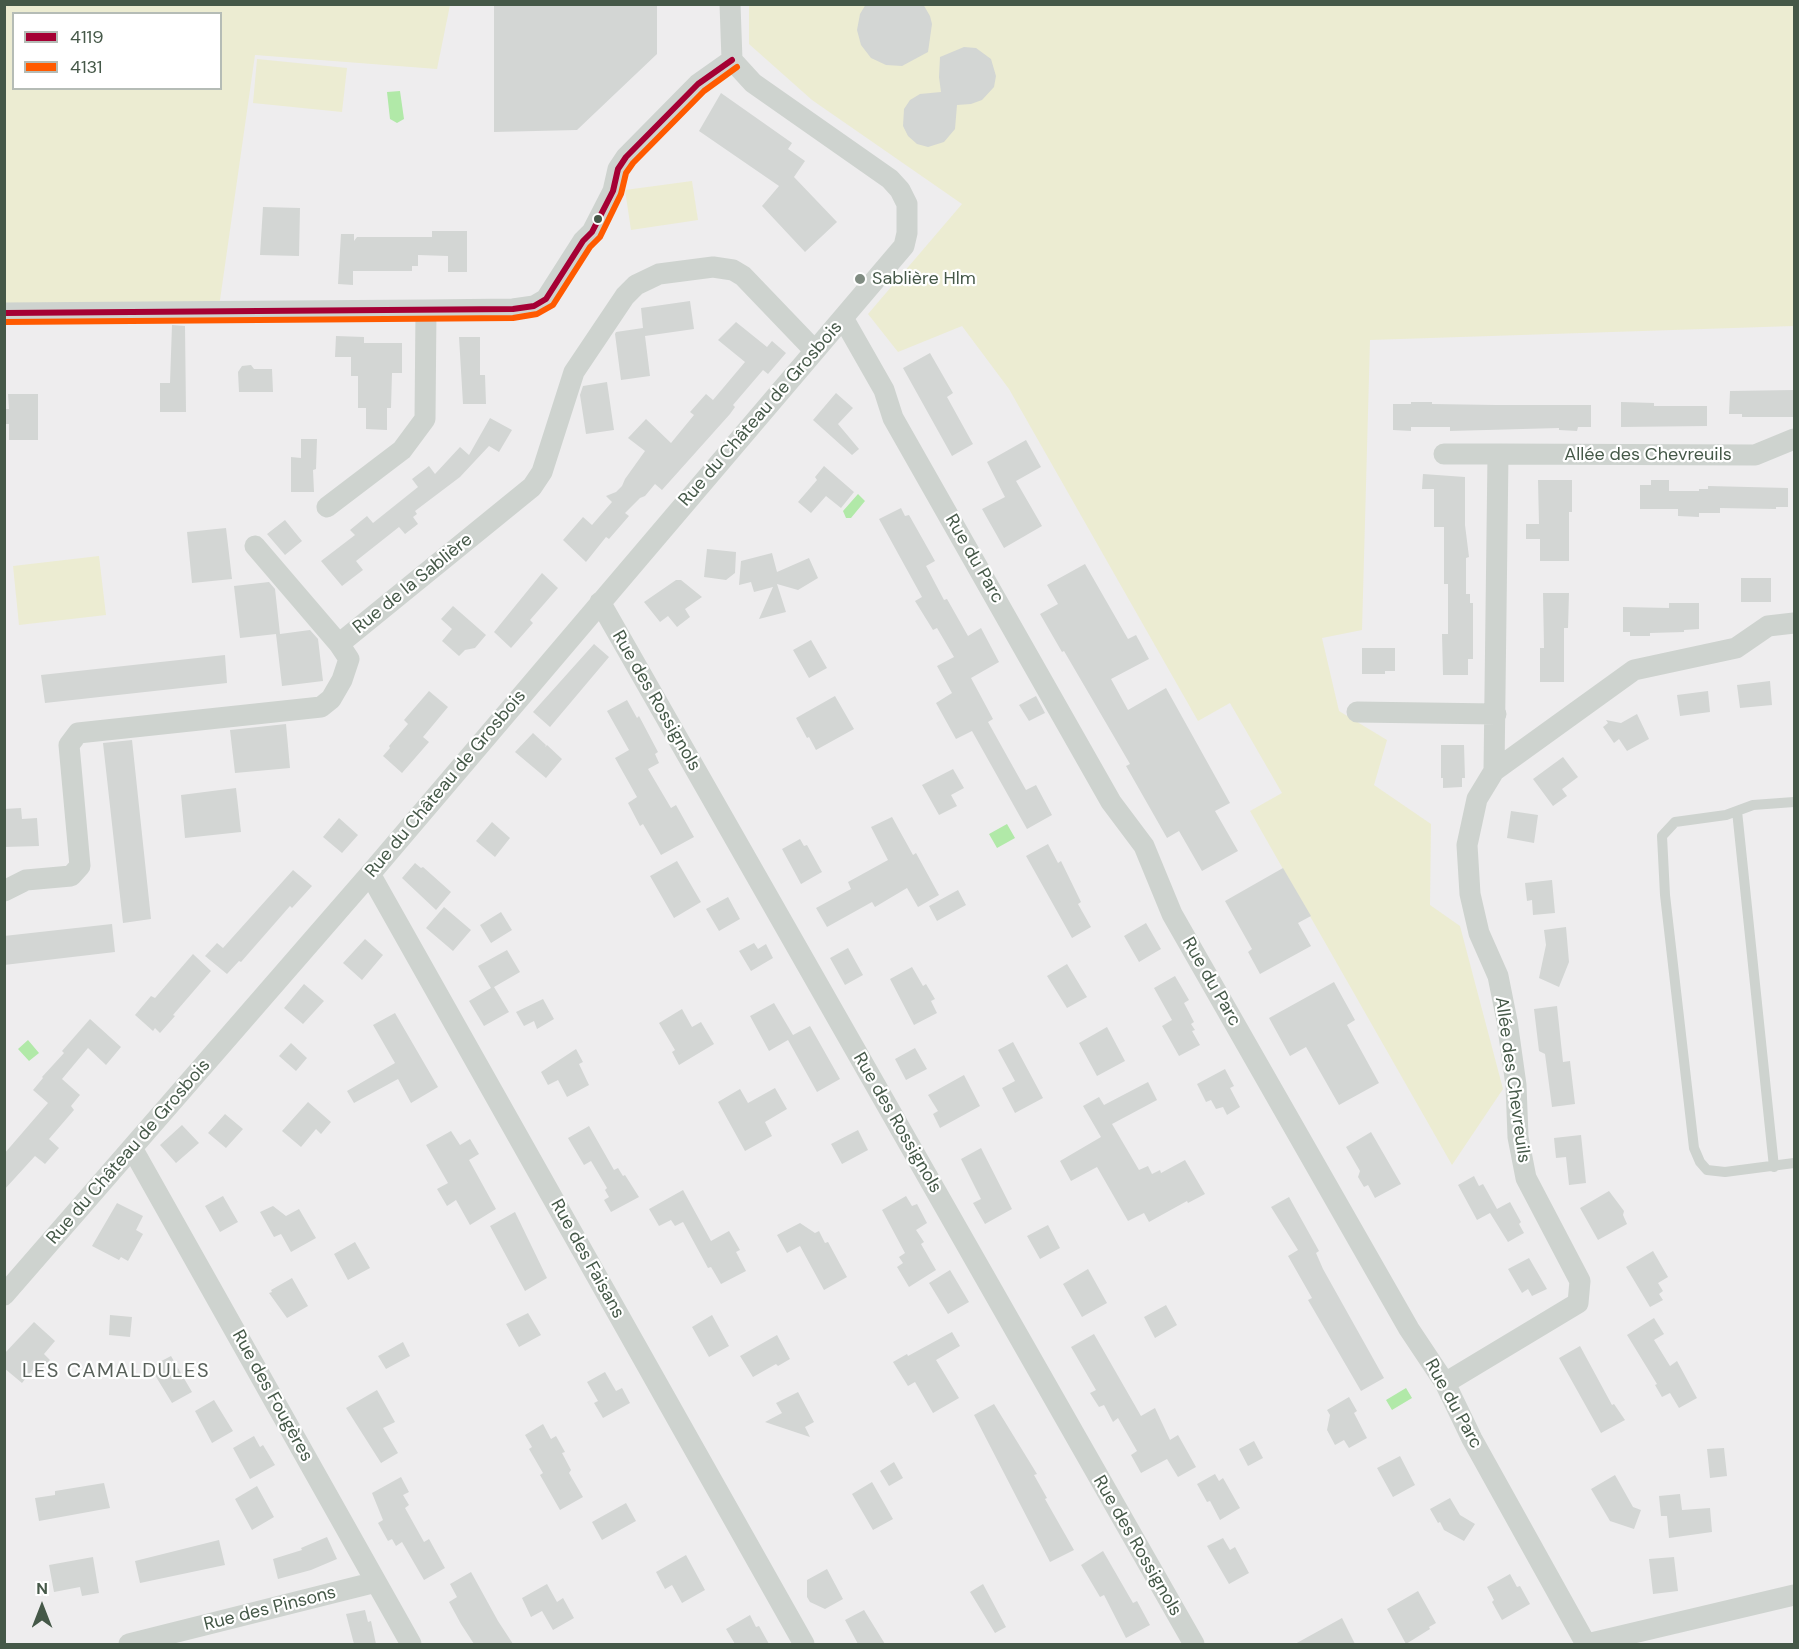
<!DOCTYPE html>
<html>
<head>
<meta charset="utf-8">
<style>
  body { margin:0 }
  #map { position:relative; width:1799px; height:1649px; overflow:hidden; background:#eeedee; font-family:"DM Sans",sans-serif }
  canvas { display:block }
  .frame { position:absolute; inset:0; border:6px solid #455848; pointer-events:none }
  .legend { position:absolute; left:12px; top:12px; width:210px; height:78px; box-sizing:border-box; background:#fff; border:2px solid #b5bcb6; margin:0; padding:8px 10px; list-style:none; font-size:18px; color:#455848 }
  .legend li { display:flex; align-items:center; gap:12px; height:30px }
  .legend b { width:30px; border:2px solid #b5bcb6 }
  .north { position:absolute; left:12px; top:1577px; width:60px; height:60px; -webkit-text-stroke:4px #fff; paint-order:stroke; rotate:0deg; font-size:16px; font-weight:700; line-height:24px; text-align:center; color:#455848 }
  .north::after { content:''; display:block; margin:auto; width:21px; height:27px; background:#455848; clip-path:polygon(50% 0,100% 100%,50% 72%,0 100%) }
</style>
</head>
<body>
<div id="map">
<canvas width="1799" height="1649"></canvas>
<div class="frame"></div>
<ul class="legend">
<li><b style="height:8px;background:#a50034"></b>4119</li>
<li><b style="height:8px;background:#ff5a00"></b>4131</li>
</ul>
<div class="north">N</div>
</div>
<script>
const ctx = document.querySelector('canvas').getContext('2d');
ctx.lineJoin = 'round';
function fillPath(path, color) { ctx.fillStyle = color; ctx.fill(path, 'evenodd'); }
const toPath = rows => new Path2D(rows.map(r => 'M' + r).join(''));
function strokePath(path, color, width, dash) { ctx.strokeStyle = color; ctx.lineWidth = width; ctx.lineCap = dash ? 'butt' : 'round'; ctx.setLineDash(dash || []); ctx.stroke(path); }
function drawText(font, color, halo, rows, align = 'center') {
  ctx.font = font + ' "DM Sans",sans-serif'; ctx.lineWidth = 4.5; ctx.setLineDash([]); ctx.textBaseline = 'middle'; ctx.strokeStyle = halo; ctx.fillStyle = color; for (const [text, x, y, turn = 0] of rows) {
    ctx.save(); ctx.translate(x, y); ctx.rotate((+turn || 0) * Math.PI / 180); ctx.textAlign = isNaN(turn) ? turn : align; if (halo) ctx.strokeText(text, 0, 0); ctx.fillText(text, 0, 0); ctx.restore();
  }
}
fillPath(toPath([
  [5,5,450,5,437,69,255,55,219,307,5,304],
  [14,14,220,14,220,88,14,88],
  [749,5,1794,5,1794,326,1370,340,1362,630,1322,638,1339,711,1387,740,1374,785,1431,824,1430,905,1460,926,1503,1089,1452,1165,1250,811,1282,793,1230,703,1198,721,1009,389,962,326,898,352,868,314,962,204,812,100,749,44],
  [257,59,347,68,342,112,253,103],
  [692,181,698,220,631,230,625,190],
  [99,556,106,615,19,625,13,566]
]), '#ececd2');
fillPath(toPath([
  [400,91,404,119,397,123,390,119,387,92],
  [858,494,865,501,851,518,846,518,843,511],
  [1007,824,1015,838,997,848,989,834],
  [28,1040,39,1053,29,1061,18,1049],
  [1406,1388,1412,1398,1392,1410,1386,1400]
]), '#b1e9a8');
fillPath(toPath([
  [494,4,657,4,657,54,577,130,494,132],
  [866,4,923,4,930,16,932,24,928,52,902,66,886,65,871,58,861,45,857,30,860,14],
  [964,47,976,48,991,59,996,76,994,87,982,100,971,104,957,105,955,129,944,142,928,147,917,144,908,136,903,126,904,109,910,100,920,94,941,92,939,77,940,57],
  [721,93,792,143,788,149,805,161,794,177,837,222,805,252,762,206,779,186,699,131],
  [263,207,300,208,299,256,260,255],
  [432,231,467,231,467,272,448,272,448,256,418,255,418,266,412,266,412,271,353,271,353,285,338,284,341,234,354,234,354,241,357,237,432,237],
  [690,301,694,329,645,336,650,376,621,380,615,334,616,332,643,328,641,308],
  [736,322,767,347,772,341,786,353,768,374,763,370,733,405,735,407,730,414,662,490,655,484,645,496,640,498,625,513,629,516,609,539,606,537,586,562,563,540,583,517,592,525,612,502,606,496,616,492,622,486,625,479,645,451,628,438,646,419,671,443,694,415,690,412,706,394,713,400,745,362,718,340],
  [172,325,185,326,186,412,160,412,160,383,170,383],
  [336,336,364,337,364,343,402,343,402,373,392,373,391,408,387,408,387,430,366,429,366,408,358,408,358,376,351,376,351,357,335,357],
  [459,337,480,337,480,375,485,375,486,404,463,404],
  [930,353,953,393,947,397,973,444,952,456,903,368],
  [251,365,254,369,272,369,273,392,239,392,238,372,242,366],
  [607,382,614,430,586,434,580,395,583,386],
  [1794,390,1794,417,1742,417,1742,414,1729,414,1730,391],
  [836,393,853,408,838,424,859,449,852,455,813,420],
  [8,394,38,394,38,440,9,440,9,424,4,424,4,409,9,409],
  [1411,402,1432,402,1432,404,1496,405,1591,405,1591,427,1578,427,1577,431,1559,430,1559,428,1450,431,1450,427,1411,427,1411,431,1393,430,1393,404,1411,404],
  [1621,402,1654,403,1654,406,1707,406,1707,426,1621,427],
  [490,418,512,430,499,452,489,446,460,477,415,511,417,514,413,517,418,524,405,534,399,527,356,561,363,570,342,586,321,561,355,535,350,530,367,516,373,523,418,487,412,479,429,466,435,474,460,447,469,455],
  [301,439,317,439,316,469,313,470,314,492,291,492,291,457,301,458],
  [1026,440,1041,467,1016,481,1042,526,1004,548,982,509,1005,497,987,462],
  [824,466,854,492,841,508,826,496,811,513,798,502,817,480,815,477],
  [1423,474,1465,477,1465,525,1469,557,1466,558,1466,594,1470,594,1470,603,1473,603,1473,659,1468,659,1468,675,1443,675,1442,634,1448,634,1448,584,1444,584,1444,527,1434,527,1434,489,1422,489],
  [1538,480,1572,480,1572,512,1569,512,1569,561,1540,561,1540,539,1526,539,1526,524,1539,524],
  [1651,480,1669,480,1669,491,1699,491,1699,489,1708,489,1708,486,1788,488,1788,507,1776,507,1776,509,1720,508,1720,513,1699,513,1699,517,1678,516,1678,509,1640,509,1640,485,1651,485],
  [901,508,905,516,909,515,935,561,926,566,944,600,947,599,968,636,981,628,999,662,971,678,993,719,988,722,1026,790,1036,785,1052,815,1027,829,972,731,956,739,936,703,952,693,937,666,954,657,937,628,933,630,915,601,922,597,879,519],
  [285,520,302,541,285,555,267,534],
  [226,528,232,579,192,583,187,532],
  [707,549,736,552,735,573,726,580,704,577],
  [772,553,777,572,809,558,818,578,798,590,777,584,786,612,759,619,773,587,754,592,751,582,739,585,741,561],
  [1085,564,1128,639,1136,635,1149,659,1111,679,1128,710,1166,688,1230,803,1215,811,1238,851,1202,871,1179,831,1167,838,1126,766,1130,764,1064,651,1062,652,1040,614,1058,604,1047,585],
  [542,573,558,588,530,620,533,623,511,648,494,632],
  [1741,578,1771,578,1771,602,1741,602],
  [676,580,681,580,702,597,685,609,690,617,677,627,668,616,660,622,644,602],
  [269,582,275,589,280,634,310,630,318,639,323,681,282,686,276,634,240,638,234,586],
  [1543,593,1569,593,1568,628,1564,628,1564,682,1540,682,1540,648,1544,648],
  [1669,603,1699,603,1699,629,1684,630,1684,632,1650,633,1650,636,1630,636,1630,632,1623,632,1623,607,1669,608],
  [453,606,486,635,475,648,465,650,459,656,442,641,452,629,441,619],
  [811,640,827,668,809,678,793,650],
  [594,644,609,657,550,727,533,712],
  [1362,648,1395,648,1395,671,1385,671,1385,674,1362,674],
  [225,655,227,683,45,703,41,675],
  [1770,681,1772,705,1740,708,1737,685],
  [429,691,448,707,423,737,429,742,402,773,383,756,390,748,389,746,408,724,404,720],
  [1708,691,1710,712,1680,716,1677,695],
  [835,696,854,729,816,750,809,737,807,738,796,718],
  [1036,696,1045,713,1029,721,1019,705],
  [627,700,637,718,639,716,658,752,655,754,659,763,648,769,671,808,676,805,694,837,661,855,643,824,640,826,628,803,637,797,615,758,629,750,607,711],
  [1637,714,1649,739,1627,751,1619,739,1614,743,1603,727,1608,723,1606,720,1621,723],
  [286,724,290,768,235,773,230,730],
  [533,733,546,745,545,747,547,745,562,759,546,778,515,752],
  [132,740,151,919,123,923,103,743],
  [1441,745,1464,745,1465,778,1462,778,1462,787,1443,788,1443,778,1441,778],
  [1563,757,1578,777,1562,789,1567,796,1553,806,1533,779],
  [953,769,964,788,951,795,957,806,939,815,922,785],
  [236,788,241,832,185,838,181,795],
  [21,808,22,819,37,818,39,846,4,847,4,809],
  [1511,811,1538,815,1534,843,1507,838],
  [892,817,913,855,916,853,939,895,918,907,907,888,875,907,872,902,827,927,816,908,851,889,848,882,888,860,871,827],
  [339,818,358,835,342,853,323,837],
  [492,822,510,838,495,857,476,841],
  [800,839,804,846,807,845,822,872,801,884,782,849],
  [1048,844,1058,863,1061,861,1081,902,1078,904,1091,927,1072,938,1026,856],
  [677,861,701,902,674,918,650,876],
  [415,863,421,868,423,867,451,892,436,910,402,878],
  [1283,868,1311,916,1298,923,1311,946,1260,974,1248,952,1252,949,1225,901],
  [293,870,312,886,292,908,290,906,241,962,239,961,227,974,205,956,217,943,223,948],
  [1552,880,1555,913,1533,915,1532,900,1527,901,1525,883],
  [958,890,966,905,937,921,929,906],
  [728,897,740,919,719,931,706,909],
  [444,907,471,930,453,951,426,928],
  [501,912,512,930,491,943,480,925],
  [1146,923,1161,949,1139,962,1124,936],
  [112,924,115,952,4,965,4,936],
  [1566,927,1569,962,1559,987,1539,978,1546,945,1544,930],
  [365,939,383,955,362,980,343,963],
  [754,943,758,949,766,944,773,958,751,971,739,951],
  [848,948,863,975,845,985,830,958],
  [507,950,520,972,494,987,509,1012,484,1026,469,1001,491,988,478,966],
  [193,954,211,971,173,1015,175,1016,160,1033,155,1028,153,1031,135,1015,151,996,155,998],
  [1067,964,1087,997,1067,1008,1047,976],
  [912,967,923,986,926,984,935,999,931,1001,937,1013,914,1025,890,979],
  [1175,976,1189,1000,1184,1003,1194,1022,1191,1024,1195,1030,1192,1031,1200,1045,1179,1056,1162,1026,1172,1020,1154,988],
  [1334,982,1355,1020,1347,1025,1379,1083,1339,1105,1306,1047,1290,1056,1269,1018],
  [304,984,324,1001,303,1024,284,1008],
  [543,999,554,1019,537,1029,534,1021,524,1026,516,1012],
  [774,1003,793,1035,810,1026,840,1079,817,1092,788,1040,769,1051,750,1016],
  [1557,1006,1563,1062,1570,1061,1575,1104,1552,1107,1545,1054,1539,1051,1534,1009],
  [682,1009,692,1027,701,1022,714,1044,679,1065,672,1052,675,1050,659,1023],
  [395,1013,438,1087,411,1103,398,1079,354,1103,347,1091,395,1063,373,1025],
  [90,1019,121,1047,106,1065,88,1048,62,1079,80,1095,71,1106,74,1110,49,1139,59,1148,45,1164,35,1156,4,1190,4,1154,48,1103,33,1090,43,1078,42,1077,64,1053,62,1051],
  [1107,1027,1125,1061,1097,1076,1079,1043],
  [1013,1042,1043,1098,1015,1113,1002,1088,1015,1081,998,1050],
  [291,1043,307,1058,296,1071,279,1056],
  [915,1048,927,1069,906,1080,895,1059],
  [576,1049,583,1062,579,1064,589,1085,567,1097,558,1080,548,1085,541,1072],
  [1225,1069,1234,1086,1230,1088,1240,1107,1227,1115,1223,1107,1216,1109,1211,1100,1206,1102,1197,1084],
  [964,1075,980,1106,940,1128,933,1114,938,1111,928,1095],
  [1148,1082,1157,1100,1112,1124,1139,1170,1148,1166,1152,1174,1160,1170,1161,1173,1185,1160,1205,1194,1188,1203,1187,1201,1149,1222,1144,1213,1128,1221,1097,1167,1071,1181,1060,1161,1101,1137,1083,1106,1099,1097,1104,1105],
  [775,1088,787,1109,765,1122,772,1136,745,1151,718,1102,740,1089,748,1103],
  [308,1102,331,1122,321,1134,316,1129,301,1147,282,1131],
  [225,1114,243,1129,226,1148,208,1133],
  [182,1125,199,1143,176,1163,160,1145],
  [589,1126,614,1170,618,1168,623,1176,625,1175,639,1197,611,1212,604,1200,609,1197,605,1190,607,1188,591,1161,584,1165,568,1138],
  [858,1130,868,1150,842,1164,831,1144],
  [451,1131,460,1145,470,1139,479,1154,469,1160,496,1209,470,1225,456,1200,447,1206,437,1189,448,1183,426,1145],
  [1371,1132,1401,1184,1375,1198,1368,1185,1364,1187,1358,1177,1360,1171,1346,1147],
  [1581,1135,1586,1183,1569,1185,1566,1157,1556,1158,1554,1138],
  [981,1148,1012,1209,985,1224,973,1203,981,1199,961,1159],
  [1474,1176,1479,1186,1483,1184,1497,1209,1510,1202,1521,1222,1519,1224,1524,1233,1508,1242,1490,1213,1477,1220,1458,1185],
  [683,1190,711,1241,729,1231,740,1250,736,1252,746,1271,721,1284,711,1267,708,1268,683,1222,675,1226,671,1220,659,1226,649,1209],
  [1609,1191,1624,1211,1623,1215,1627,1224,1598,1240,1580,1208],
  [223,1196,238,1222,220,1232,205,1206],
  [906,1196,912,1206,917,1204,927,1223,916,1230,924,1242,921,1244,936,1270,909,1287,897,1267,903,1263,899,1257,905,1253,882,1210],
  [1289,1197,1319,1251,1316,1253,1323,1269,1384,1378,1361,1391,1308,1300,1312,1298,1288,1256,1298,1250,1271,1207],
  [117,1203,143,1216,136,1230,143,1234,128,1261,121,1257,119,1260,92,1246],
  [273,1206,286,1216,299,1209,316,1238,291,1252,281,1234,274,1237,260,1212],
  [515,1212,547,1278,525,1291,490,1226],
  [800,1223,815,1233,819,1231,825,1243,828,1242,847,1277,824,1290,800,1246,787,1253,777,1235],
  [1048,1225,1060,1248,1040,1259,1027,1236],
  [355,1242,370,1268,348,1280,334,1254],
  [1653,1251,1668,1277,1658,1283,1663,1291,1659,1294,1663,1300,1650,1307,1626,1267],
  [1529,1258,1547,1289,1532,1296,1528,1289,1522,1293,1508,1269],
  [1088,1269,1107,1303,1082,1317,1063,1284],
  [950,1270,969,1302,948,1314,929,1283],
  [292,1278,308,1306,287,1318,269,1293,272,1292,271,1290],
  [1166,1305,1177,1325,1155,1338,1144,1317],
  [528,1313,541,1335,519,1347,506,1324],
  [110,1315,132,1317,130,1337,109,1335],
  [712,1315,729,1346,709,1357,692,1327],
  [1654,1318,1664,1334,1654,1340,1670,1366,1677,1361,1697,1398,1679,1408,1670,1393,1662,1397,1655,1385,1657,1384,1627,1335],
  [34,1322,55,1341,44,1354,50,1360,39,1372,34,1368,22,1383,4,1368,4,1354],
  [952,1332,960,1346,936,1360,959,1398,933,1413,915,1382,908,1386,893,1362,907,1354,908,1356],
  [1094,1334,1141,1416,1155,1408,1170,1440,1178,1435,1196,1467,1178,1477,1167,1459,1141,1473,1131,1455,1137,1451,1118,1418,1113,1422,1104,1405,1099,1407,1090,1393,1096,1390,1071,1347],
  [777,1335,790,1359,778,1366,776,1364,753,1377,740,1356],
  [403,1342,410,1356,386,1369,378,1356],
  [1580,1346,1612,1405,1614,1404,1625,1420,1601,1433,1559,1358],
  [171,1356,192,1392,172,1403,150,1367],
  [605,1372,616,1391,622,1388,630,1403,603,1418,594,1403,598,1401,587,1382],
  [377,1390,395,1422,383,1428,398,1453,381,1463,346,1408],
  [798,1392,814,1422,805,1427,810,1437,765,1422,782,1413,776,1403],
  [1349,1397,1357,1411,1354,1413,1367,1438,1349,1448,1344,1440,1335,1445,1327,1430,1330,1415,1327,1410],
  [214,1400,233,1431,212,1443,195,1411],
  [994,1404,1037,1474,1034,1475,1047,1498,1045,1499,1074,1550,1050,1562,974,1415],
  [543,1424,551,1439,556,1436,565,1452,562,1453,571,1470,569,1473,583,1497,560,1510,540,1475,543,1473,529,1449,532,1447,525,1435],
  [254,1436,260,1447,263,1445,275,1465,250,1479,233,1448],
  [1254,1441,1263,1458,1248,1466,1239,1449],
  [1724,1448,1727,1476,1710,1478,1707,1449],
  [1400,1456,1415,1485,1393,1497,1377,1468],
  [894,1462,903,1478,889,1486,880,1471],
  [1215,1474,1219,1481,1223,1478,1240,1508,1220,1520,1210,1501,1207,1502,1197,1484],
  [1615,1475,1633,1507,1641,1510,1634,1529,1610,1521,1591,1489],
  [401,1477,409,1492,403,1495,409,1505,405,1508,424,1542,429,1539,445,1568,424,1580,402,1542,396,1546,392,1539,388,1541,378,1523,383,1520,372,1493],
  [872,1482,893,1519,873,1530,852,1494],
  [104,1483,110,1508,39,1521,35,1498,55,1495,55,1491],
  [257,1486,274,1517,252,1530,235,1499],
  [1680,1494,1682,1510,1710,1508,1712,1532,1669,1538,1667,1516,1661,1516,1659,1496],
  [1450,1498,1460,1515,1475,1524,1464,1541,1444,1530,1440,1522,1438,1523,1430,1509],
  [626,1503,636,1521,602,1540,592,1522],
  [327,1537,337,1559,311,1570,278,1579,273,1559,302,1550,301,1548],
  [1223,1538,1230,1550,1235,1547,1249,1573,1229,1584,1207,1546],
  [219,1540,225,1565,140,1583,135,1561],
  [1103,1551,1133,1603,1137,1601,1150,1625,1126,1638,1104,1595,1100,1597,1081,1565],
  [686,1555,705,1590,682,1603,672,1585,665,1589,656,1572],
  [93,1557,99,1593,82,1596,80,1587,54,1592,49,1565],
  [1674,1557,1678,1591,1653,1594,1649,1559],
  [827,1569,843,1599,825,1609,810,1602,807,1597,807,1580],
  [471,1572,498,1621,513,1644,474,1644,461,1624,449,1602,457,1597,450,1584],
  [1510,1574,1517,1587,1520,1586,1530,1604,1502,1620,1492,1602,1494,1600,1487,1587],
  [547,1584,557,1602,563,1598,574,1618,553,1630,542,1611,531,1617,522,1598],
  [983,1584,1006,1627,995,1633,970,1592],
  [1418,1591,1436,1623,1429,1627,1430,1629,1406,1644,1387,1609],
  [365,1610,368,1622,371,1621,376,1644,354,1644,346,1614],
  [864,1610,885,1644,858,1644,845,1620],
  [750,1615,756,1627,759,1626,769,1644,735,1644,726,1629],
  [1342,1618,1355,1644,1295,1644]
]), '#d3d6d4');
strokePath(toPath([
  [1794,802,1753,805,1726,815,1675,822,1662,836,1665,895,1694,1148,1700,1162,1707,1170,1725,1172,1794,1163],
  [1737,811,1774,1167]
]), '#ced3cf', 10);
strokePath(toPath([
  [730,4,732,60],
  [4,313,426,310,513,309,534,306,546,299,583,241,592,232,613,191,618,169,626,157,698,84,732,60],
  [843,318,884,390,893,418,1111,802,1144,846,1172,914,1409,1329,1445,1383,1472,1439,1586,1644],
  [1444,454,1498,454],
  [327,507,402,450,425,419,426,310],
  [255,546,339,644],
  [600,602,1194,1644],
  [1357,712,1496,714],
  [1494,771,1498,454,1755,455,1794,439],
  [370,874,804,1644],
  [4,891,26,880,71,876,80,866,69,745,78,733,321,707,331,699,342,680,349,659,339,644,532,487,542,472,574,372,625,296,636,285,659,274,713,267,733,270,743,276,814,350],
  [132,1148,411,1644],
  [4,1295,370,874,904,246,907,233,907,204,900,190,890,179,753,83,732,60],
  [1445,1383,1578,1303,1580,1281,1526,1178,1518,1137,1516,1085,1507,1021,1498,976,1479,933,1470,894,1467,845,1477,799,1494,771,1634,670,1736,648,1768,626,1794,623],
  [129,1644,376,1582],
  [1587,1644,1794,1595]
]), '#ced3cf', 21);
strokePath(toPath([
  [4,313,513,309,534,306,546,299,583,241,592,232,613,191,618,169,626,157,698,84,732,60]
]), '#a50034', 6);
strokePath(toPath([
  [4,322,513,318,537,314,553,305,590,247,600,237,621,194,626,173,633,163,704,91,737,67]
]), '#ff5a00', 6);
for (const [x, y, r, color] of [
  [598,219,5,"#455848"],
  [860,279,6,"#808c82"]
]) { const dot = new Path2D(); dot.arc(x, y, r, 0, 2 * Math.PI); ctx.fillStyle = color; ctx.fill(dot); strokePath(dot, '#fff', 2); }
drawText('18px', '#455848', '#fff', [
  ["Sablière Hlm",872,279]
], 'left');
drawText('18px', '#455848', '#fff', [
  ["Rue du Château de Grosbois",761,414,-49],
  ["Allée des Chevreuils",1648,455],
  ["Rue du Parc",974,559,60],
  ["Rue de la Sablière",413,584,-39],
  ["Rue des Rossignols",656,701,60],
  ["Rue du Château de Grosbois",446,784,-50],
  ["Rue du Parc",1211,982,60],
  ["Allée des Chevreuils",1512,1080,82],
  ["Rue des Rossignols",897,1123,60],
  ["Rue du Château de Grosbois",129,1152,-49],
  ["Rue des Faisans",587,1259,61],
  ["Rue des Fougères",272,1396,61],
  ["Rue du Parc",1453,1404,61],
  ["Rue des Rossignols",1137,1546,60],
  ["Rue des Pinsons",270,1609,-14]
]);
ctx.letterSpacing = '1.5px';
drawText('20px', '#59615b', '#fff', [
  ["LES CAMALDULES",116,1372]
]);
ctx.letterSpacing = '0px';
</script>
</body>
</html>
